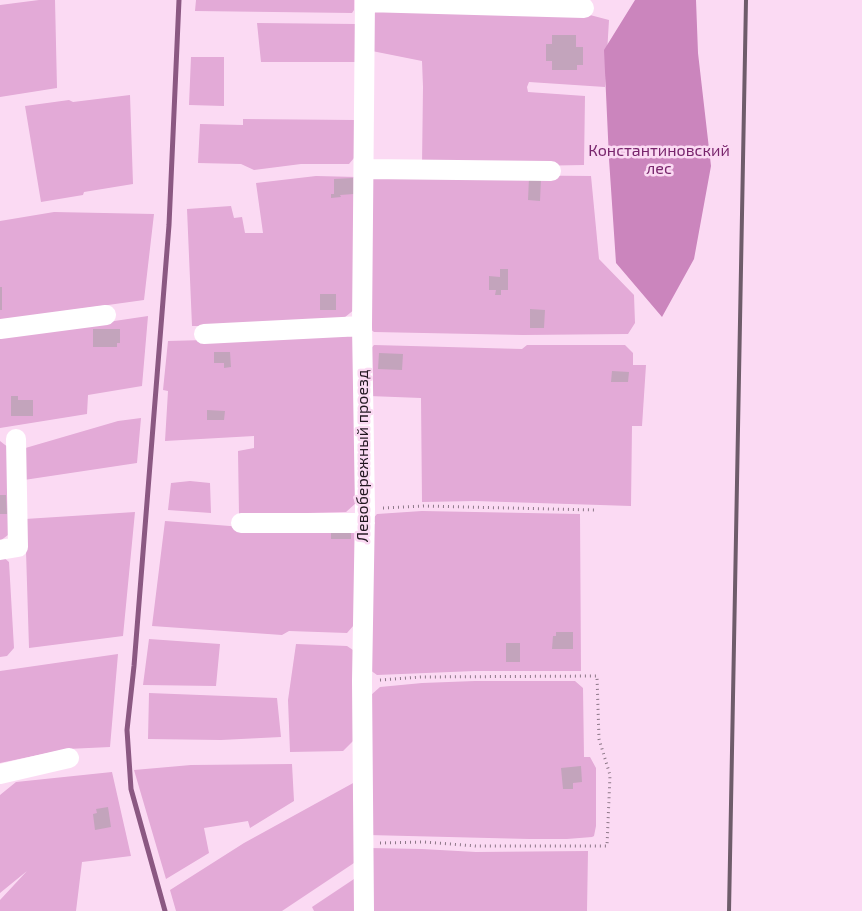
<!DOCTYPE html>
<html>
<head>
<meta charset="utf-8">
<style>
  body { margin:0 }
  canvas { display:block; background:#fbdaf3 }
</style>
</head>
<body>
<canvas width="862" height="911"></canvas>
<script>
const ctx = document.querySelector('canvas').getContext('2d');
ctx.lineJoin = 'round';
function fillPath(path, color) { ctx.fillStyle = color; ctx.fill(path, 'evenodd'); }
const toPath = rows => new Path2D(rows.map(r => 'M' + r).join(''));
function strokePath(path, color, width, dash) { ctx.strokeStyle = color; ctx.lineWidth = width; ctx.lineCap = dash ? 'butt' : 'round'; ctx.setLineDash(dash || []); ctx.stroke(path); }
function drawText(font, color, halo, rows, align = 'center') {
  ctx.font = font + ' "Exo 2",sans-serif'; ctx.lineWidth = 5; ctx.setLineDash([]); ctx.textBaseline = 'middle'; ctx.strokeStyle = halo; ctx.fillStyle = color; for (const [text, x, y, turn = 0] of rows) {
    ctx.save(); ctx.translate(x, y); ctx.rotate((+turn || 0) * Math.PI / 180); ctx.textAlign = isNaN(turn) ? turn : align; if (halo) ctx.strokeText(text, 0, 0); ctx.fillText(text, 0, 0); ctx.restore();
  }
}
fillPath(toPath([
  [39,0,55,0,57,88,0,97,0,5],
  [196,0,354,0,354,10,352,13,195,11],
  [381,7,590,15,609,20,605,87,529,82,527,87,528,92,585,96,584,165,527,166,422,165,423,87,422,61,372,51,373,14],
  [257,23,357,24,356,62,261,62],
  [191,57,224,57,224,106,189,105],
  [130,95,133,184,84,192,83,195,41,202,25,106,69,100,73,102],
  [243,119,355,120,354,158,349,164,301,164,254,170,241,164,198,163,200,124,243,125],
  [478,175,591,176,599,259,634,295,635,323,628,334,523,335,374,332,369,328,372,177],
  [316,176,357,177,355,309,339,322,263,326,192,326,187,209,231,206,234,218,242,217,245,233,263,233,256,183],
  [54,212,154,214,144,300,0,320,0,221],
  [148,316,142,386,88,395,87,414,0,428,0,338],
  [355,336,356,503,346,512,308,513,308,516,239,515,238,451,254,448,254,436,165,441,168,391,163,390,168,341],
  [374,345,522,349,527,345,625,345,633,353,633,365,646,365,642,426,632,426,631,506,475,501,422,502,421,398,369,396,368,352],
  [141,418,137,463,24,480,22,449,118,421],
  [0,441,9,448,8,535,0,541],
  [190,481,210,483,211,513,168,510,171,483],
  [422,511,580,514,581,671,475,671,377,675,370,670,371,521,377,514],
  [135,512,123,636,29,648,25,519],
  [165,521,256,528,357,528,354,625,347,633,289,631,282,635,152,626],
  [0,556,2,556,9,562,14,648,7,656,0,657],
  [149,639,220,644,216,686,143,685],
  [296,644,347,646,356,652,355,739,343,751,290,752,288,700],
  [118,654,110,747,67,749,0,763,0,671],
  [475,681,575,681,583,688,584,757,590,757,596,768,596,826,594,836,592,837,567,839,529,839,368,835,371,695,380,687,422,683],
  [149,693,277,698,281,737,221,740,148,739],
  [292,764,294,801,250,828,248,821,204,828,209,853,166,879,134,770,191,765],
  [112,772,131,856,82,862,76,911,0,911,0,900,27,871,0,893,0,795,16,782],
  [355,782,354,863,282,911,176,911,170,890,244,843],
  [368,848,422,849,476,852,588,851,587,911,371,911],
  [354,879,356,911,314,911,312,907]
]), '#e3aad7');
fillPath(toPath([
  [635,0,696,0,698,53,711,166,694,259,662,317,616,263,609,159,604,50]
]), '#cb85bd');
strokePath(toPath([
  [165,911,131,789,127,730,134,666,169,225,179,0]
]), '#8b5882', 5);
fillPath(toPath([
  [552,35,576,35,576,47,583,47,583,65,577,65,577,70,552,70,552,61,546,61,546,44,552,44],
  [353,178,354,194,340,195,341,197,331,198,331,194,334,194,334,179],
  [529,178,541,178,540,201,528,200],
  [500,269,508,269,508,290,501,290,501,295,495,295,496,290,489,290,489,276,500,277],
  [0,287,2,287,2,310,0,310],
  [320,294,336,294,336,310,320,310],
  [530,309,545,310,544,328,530,328],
  [93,329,120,329,120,343,117,343,117,347,93,347],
  [214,352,230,352,231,367,224,368,224,363,214,363],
  [379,353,403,354,402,370,378,369],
  [612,371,629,372,628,382,611,382],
  [11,396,18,396,18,400,33,400,33,416,11,416],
  [207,410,225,411,224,420,207,420],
  [0,495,6,495,7,514,0,514],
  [331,528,351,528,351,539,331,539],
  [556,632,573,632,573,649,552,649,553,636,556,636],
  [506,643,520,643,520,662,506,662],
  [581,766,582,782,573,783,573,789,563,789,561,768],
  [108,807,111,827,95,830,93,814,97,813,96,809]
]), '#c3a4bc');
strokePath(toPath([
  [383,508,423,506,595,510],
  [380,680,421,677,597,676,599,739,610,775,607,846,476,846,424,842,380,843]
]), '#8c7787', 3, [1, 4]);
strokePath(toPath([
  [365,2,584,8],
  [365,169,551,171],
  [0,329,106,315],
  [204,334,362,326],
  [241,523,365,523],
  [0,550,18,547,16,439],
  [0,774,69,758],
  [364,911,362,681,365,509,362,326,365,0]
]), '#fff', 20);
strokePath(toPath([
  [729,911,746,0]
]), '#6e5c6a', 4);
drawText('16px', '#78256c', '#fbdaf3', [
  ["Константиновский",659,151],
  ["лес",659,169]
]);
drawText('16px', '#21161f', '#fbdaf3', [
  ["Левобережный проезд",363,456,-90]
]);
</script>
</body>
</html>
